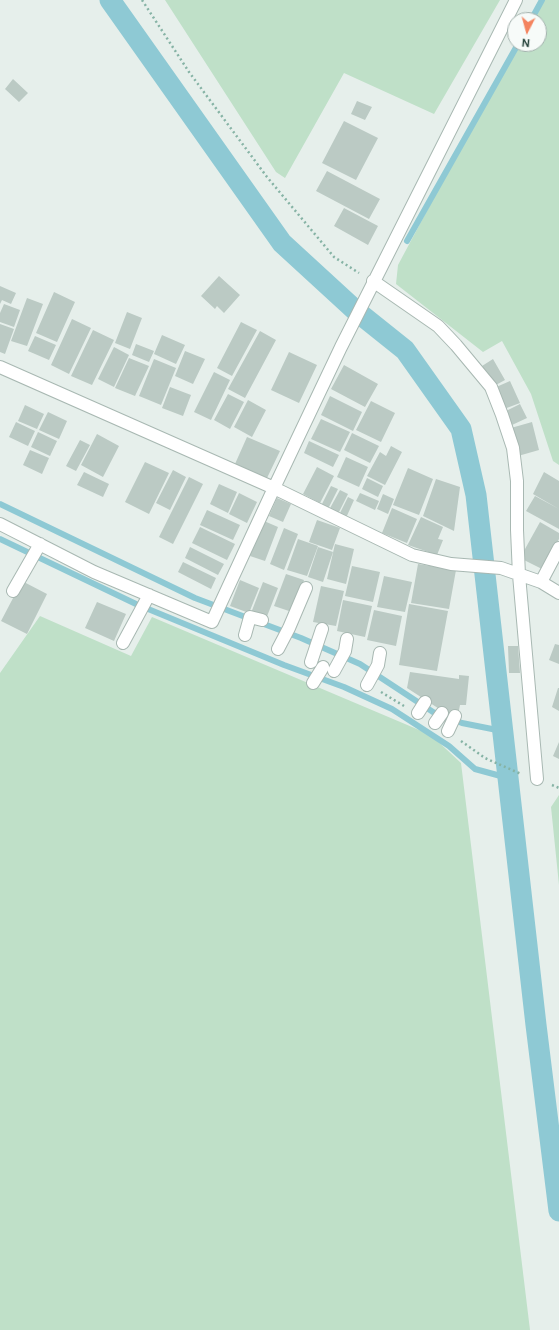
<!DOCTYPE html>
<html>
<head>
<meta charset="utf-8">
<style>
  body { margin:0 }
  #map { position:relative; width:559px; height:1330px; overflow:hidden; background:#e6efeb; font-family:"DM Sans",sans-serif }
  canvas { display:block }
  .north { position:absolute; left:507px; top:12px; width:40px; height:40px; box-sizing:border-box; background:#f7fbf9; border:1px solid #a3b1ad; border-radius:50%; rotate:186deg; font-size:11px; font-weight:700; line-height:16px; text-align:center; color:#24423a }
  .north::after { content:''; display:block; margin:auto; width:14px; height:18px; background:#f4845f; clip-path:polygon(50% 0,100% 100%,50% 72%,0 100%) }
</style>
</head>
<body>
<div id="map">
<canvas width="559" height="1330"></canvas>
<div class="north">N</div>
</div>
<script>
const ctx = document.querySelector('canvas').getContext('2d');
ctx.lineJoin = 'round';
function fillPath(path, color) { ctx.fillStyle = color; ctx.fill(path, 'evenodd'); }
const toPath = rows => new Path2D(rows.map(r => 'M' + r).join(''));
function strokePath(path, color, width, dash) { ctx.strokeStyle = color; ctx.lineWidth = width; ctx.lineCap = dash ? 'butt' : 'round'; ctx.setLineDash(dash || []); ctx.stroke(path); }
fillPath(toPath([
  [165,0,500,0,434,114,344,73,285,178,276,172],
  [539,0,559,0,559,465,553,461,531,394,502,341,483,352,396,284,398,265,516,44,539,44,539,20,529,20],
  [40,616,131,656,152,617,431,735,461,763,530,1330,0,1330,0,673],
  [559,795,559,885,551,807]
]), '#bfe0c8');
strokePath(toPath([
  [531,20,542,0],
  [407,241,518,44],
  [0,504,195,598,301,638,360,664,433,712,462,723,502,731],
  [0,539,136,604,284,665,344,687,392,709,449,746,475,769,508,778]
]), '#8ec9d4', 6);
strokePath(toPath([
  [110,0,282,243,355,310,405,350,461,429,476,495,536,1025,559,1211]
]), '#8ec9d4', 21);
fillPath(toPath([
  [13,79,28,93,19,102,5,89],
  [357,101,372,107,365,120,351,114],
  [344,121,378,138,356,180,322,163],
  [327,171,380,199,369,219,316,191],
  [344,208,378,226,368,245,334,226],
  [219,276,240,295,224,313,217,306,215,309,201,296],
  [0,286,16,293,11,304,2,300,0,304],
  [54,292,75,302,57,342,36,333],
  [27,298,43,304,27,346,11,341],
  [4,304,20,310,14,327,0,322,0,313],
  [127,312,142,318,130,349,115,343],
  [72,319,91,328,69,374,51,365],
  [241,322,257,330,232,376,217,368],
  [0,324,14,329,5,354,0,352],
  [93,330,114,340,92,385,71,376],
  [260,331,276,340,245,398,228,389],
  [162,335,185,345,176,364,154,354],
  [35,336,56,345,49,360,28,351],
  [136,344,154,351,149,362,132,355],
  [114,347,129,355,114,387,98,379],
  [185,351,205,359,193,384,175,376],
  [289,352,317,365,299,403,271,390],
  [129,358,149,366,135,396,115,388],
  [154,359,176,368,161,405,139,396],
  [493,359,505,380,494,386,482,366],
  [344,365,378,384,365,407,331,389],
  [214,372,230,380,211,420,194,412],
  [510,381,520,403,504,409,494,388],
  [170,387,191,395,183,416,162,408],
  [228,394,244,402,230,429,214,420],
  [330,396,362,412,353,431,321,415],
  [248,400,266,410,252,437,234,427],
  [371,401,395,413,381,442,356,430],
  [520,404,527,418,512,425,506,411],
  [25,405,44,414,37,429,18,421],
  [48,412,67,421,59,439,39,430],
  [321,419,350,432,340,452,311,439],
  [16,422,35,431,28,446,9,437],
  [532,422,539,450,518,456,511,428],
  [38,432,57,441,50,456,31,447],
  [352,433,379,446,370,463,344,450],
  [97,434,119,446,103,477,81,465],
  [247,437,280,451,267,478,235,464],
  [80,440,90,445,76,471,66,466],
  [309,441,339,455,333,467,304,453],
  [391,446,402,452,385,485,367,476,380,452,386,456],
  [30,450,49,458,42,474,23,465],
  [346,457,368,467,359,487,337,477],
  [145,462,169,473,149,514,125,502],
  [317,467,334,476,320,503,303,494],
  [408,468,433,479,419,515,393,505],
  [173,470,186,477,170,510,156,503],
  [84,472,109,484,103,497,77,485],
  [544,472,559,481,559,509,533,494],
  [189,477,203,484,173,544,159,537],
  [367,478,383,486,378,497,362,489],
  [436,479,460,487,454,531,423,516],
  [219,484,237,492,228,513,210,504],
  [331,486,338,489,328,509,321,506],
  [340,490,348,494,338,514,329,510],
  [239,493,257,502,247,523,229,514],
  [360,493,379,501,375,510,356,501],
  [383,494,394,499,388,514,377,509],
  [535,496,559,509,559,529,526,511],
  [348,497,354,500,346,518,339,515],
  [277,498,291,504,283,522,269,516],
  [392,508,417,519,407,543,382,533],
  [207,510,240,525,233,540,200,525],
  [421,517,443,527,438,539,443,540,437,555,408,545],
  [317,520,340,528,332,550,309,542],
  [264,521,278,527,265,561,250,556],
  [540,522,559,533,559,539,542,569,520,558],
  [200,527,235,544,227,560,192,543],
  [284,528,298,534,284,570,270,564],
  [298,539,318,546,307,576,287,570],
  [335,544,354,549,346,584,327,579],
  [190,547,224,564,218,575,185,558],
  [318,547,333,552,323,582,308,577],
  [183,562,216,578,211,589,178,572],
  [418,564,456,570,449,609,411,603],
  [352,566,380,572,373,602,345,596],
  [286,574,304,580,292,612,274,606],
  [384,576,412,582,405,612,377,607],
  [240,580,259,588,249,613,230,606],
  [22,581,47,594,27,634,1,621],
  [263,582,278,588,266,619,251,613],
  [321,586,344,591,336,626,313,622],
  [343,600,372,606,365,637,337,631],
  [97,602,126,614,114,641,85,628],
  [409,604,448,611,437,671,399,665],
  [374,610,402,616,396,646,367,640],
  [555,644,559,645,559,664,549,660],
  [508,646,518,646,520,673,509,673],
  [410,672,459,679,459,675,469,676,466,705,460,705,458,715,444,712,407,688],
  [558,688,559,688,559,711,552,707],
  [559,742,559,759,553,756]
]), '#bbcac4');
const minor = toPath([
  [373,281,438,326,456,345,491,387,502,415,513,448,517,481,517,530,519,575,537,779],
  [0,367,274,488,341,347,516,0],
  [0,524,94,572,212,622,274,488,412,555,451,564,501,568,541,582,559,593],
  [541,582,559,548],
  [13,591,40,544],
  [245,635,250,617,262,620],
  [123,643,149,595],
  [278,649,289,628,306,588],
  [311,662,322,629],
  [334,671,345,651,347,639],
  [313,683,323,667],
  [367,685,378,665,380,653],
  [418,713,425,702],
  [435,723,442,713],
  [448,731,455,716]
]);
strokePath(minor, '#a8b8b2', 14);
strokePath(toPath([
  [142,0,189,72,267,177,334,257,359,273],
  [381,692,404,706],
  [461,741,485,758,521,774],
  [552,785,559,788]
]), '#86b3a5', 2.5, [2, 3]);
strokePath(minor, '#fff', 12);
</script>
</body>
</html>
